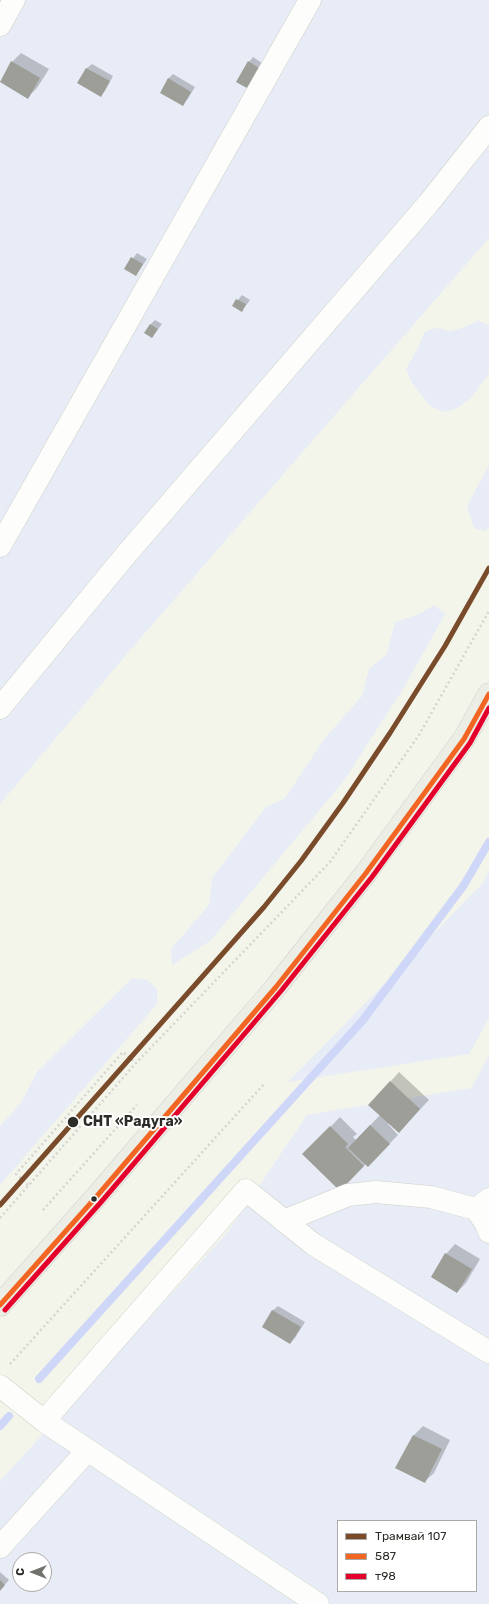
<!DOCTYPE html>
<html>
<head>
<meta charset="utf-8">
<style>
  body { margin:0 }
  #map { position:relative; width:489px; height:1604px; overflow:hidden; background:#f3f5eb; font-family:Rubik,sans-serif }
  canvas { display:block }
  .legend { position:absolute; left:337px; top:1520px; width:140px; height:72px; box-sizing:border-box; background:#fff; border:1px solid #aaaba8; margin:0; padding:5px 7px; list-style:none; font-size:12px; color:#2b2c26 }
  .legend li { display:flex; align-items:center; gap:8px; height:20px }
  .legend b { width:20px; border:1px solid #aaaba8 }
  .north { position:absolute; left:12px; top:1552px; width:40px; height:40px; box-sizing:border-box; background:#fff; border:1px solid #aaaba8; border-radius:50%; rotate:270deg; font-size:11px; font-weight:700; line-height:16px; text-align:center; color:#2b2c26 }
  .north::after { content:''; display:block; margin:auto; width:14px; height:18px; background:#71726b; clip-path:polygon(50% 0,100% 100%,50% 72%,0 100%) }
</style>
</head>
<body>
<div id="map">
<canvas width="489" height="1604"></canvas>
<ul class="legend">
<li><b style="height:5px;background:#7a4b2a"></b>Трамвай 107</li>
<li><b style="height:5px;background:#f26522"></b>587</li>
<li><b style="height:5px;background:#e4002b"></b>т98</li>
</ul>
<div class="north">С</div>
</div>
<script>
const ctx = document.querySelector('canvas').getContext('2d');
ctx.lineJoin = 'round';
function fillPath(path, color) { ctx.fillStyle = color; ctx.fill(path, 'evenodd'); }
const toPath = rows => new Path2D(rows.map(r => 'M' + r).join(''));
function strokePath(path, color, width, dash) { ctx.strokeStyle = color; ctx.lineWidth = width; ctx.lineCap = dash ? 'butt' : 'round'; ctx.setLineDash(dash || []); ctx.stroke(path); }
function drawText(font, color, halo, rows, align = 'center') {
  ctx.font = font + ' Rubik,sans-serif'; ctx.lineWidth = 4; ctx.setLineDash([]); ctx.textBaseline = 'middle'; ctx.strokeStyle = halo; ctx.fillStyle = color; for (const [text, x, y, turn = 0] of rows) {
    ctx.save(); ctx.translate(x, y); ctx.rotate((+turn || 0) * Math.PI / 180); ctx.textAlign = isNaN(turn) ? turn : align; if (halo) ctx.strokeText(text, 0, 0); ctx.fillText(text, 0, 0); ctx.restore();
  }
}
fillPath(toPath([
  [0,0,489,0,489,238,138,641,0,804],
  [478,321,489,325,489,373,487,377,471,398,456,409,444,412,430,406,412,383,406,369,417,350,424,333,431,329,439,328,449,331,462,328],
  [489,465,489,527,485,531,474,528,467,506],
  [434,605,445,614,403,689,343,782,210,941,172,965,171,949,209,905,212,878,266,807,285,798,325,738,362,696,369,669,387,654,395,622,420,614],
  [489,871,489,1018,469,1054,288,1082,483,883],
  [132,978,147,980,157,989,157,1004,0,1185,0,1126,21,1103,37,1072],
  [489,1056,489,1604,0,1604,0,1481,228,1232,307,1115,471,1088],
  [338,1521,476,1521,476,1591,338,1591],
  [20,1560,44,1560,44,1584,20,1584]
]), '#e7ecf6');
fillPath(toPath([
  [21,53,49,69,37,88,28,97,12,62],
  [253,57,262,63,251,82,247,87,249,62],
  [92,64,113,76,105,91,100,95,79,83,87,68],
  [173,74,195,87,187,100,183,104,168,79],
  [137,253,147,259,136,275,125,269],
  [242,295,250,300,242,311,233,306],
  [155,320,162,324,152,337,151,324],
  [399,1072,429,1100,399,1132,389,1123,388,1124,398,1135,368,1166,366,1164,340,1190,304,1154,340,1117,357,1134,353,1137,356,1140,380,1115,390,1082],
  [455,1244,480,1259,466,1283,457,1292,446,1254],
  [278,1306,305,1322,295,1338,290,1343,263,1327,273,1310],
  [423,1426,450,1440,434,1473,424,1482,397,1468,414,1435],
  [0,1572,9,1580,0,1590]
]), '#0003');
strokePath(toPath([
  [39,1379,363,1020,464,885,489,842],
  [0,1426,9,1416]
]), '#cfd7f8', 8);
fillPath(toPath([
  [11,61,40,78,28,99,0,82],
  [248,61,259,68,247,88,236,82],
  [86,68,110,81,101,97,77,83],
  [168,78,191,92,183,106,160,93],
  [131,257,143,264,136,276,124,269],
  [236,299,246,304,242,312,232,306],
  [150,324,158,329,152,338,144,333],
  [390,1081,420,1109,399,1133,368,1105],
  [370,1125,390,1144,368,1167,348,1148],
  [330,1126,348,1144,345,1147,364,1166,340,1191,302,1154],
  [445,1253,472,1269,457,1293,431,1277],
  [272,1310,301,1327,290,1344,262,1327],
  [413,1435,442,1449,425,1483,395,1468],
  [0,1580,5,1585,0,1591]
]), '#9d9e97');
const minor = toPath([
  [0,25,14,0],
  [0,546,310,0],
  [0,708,124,557,428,204,489,127],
  [476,1209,486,1224,489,1232],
  [284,1221,348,1195,376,1192,431,1197,476,1209,489,1199],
  [0,1386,44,1421,318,1604],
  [44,1421,246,1190,313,1244,489,1352],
  [0,1547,88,1450]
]);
const major = toPath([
  [0,1305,97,1196,276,987,366,873,464,739,489,694]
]);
strokePath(minor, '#ced0c9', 23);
strokePath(major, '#d1d1cc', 23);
strokePath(toPath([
  [28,1185,16,1174,123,1052,136,1063],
  [43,1210,137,1105],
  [0,1218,136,1063,330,862,419,735,489,611],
  [10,1364,265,1083]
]), '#d4d4d1', 2.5, [2, 3]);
strokePath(minor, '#fdfefc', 22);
strokePath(major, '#eceee6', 22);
strokePath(toPath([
  [0,1305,97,1196,276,987,366,873,464,739,489,694]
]), '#f26522', 5);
strokePath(toPath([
  [5,1310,102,1201,281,991,372,877,470,743,489,708]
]), '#e4002b', 5);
strokePath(toPath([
  [0,1205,264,907,301,861,343,803,390,733,445,646,489,568]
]), '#7a4b2a', 5);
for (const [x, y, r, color] of [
  [73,1122,6,"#2b2c26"],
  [94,1199,3.5,"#2b2c26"]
]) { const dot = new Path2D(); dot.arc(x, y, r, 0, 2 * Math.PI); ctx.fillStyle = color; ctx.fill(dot); strokePath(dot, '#fff', 1.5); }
drawText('bold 14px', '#2b2c26', '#fff', [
  ["СНТ «Радуга»",83,1122]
], 'left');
</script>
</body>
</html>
